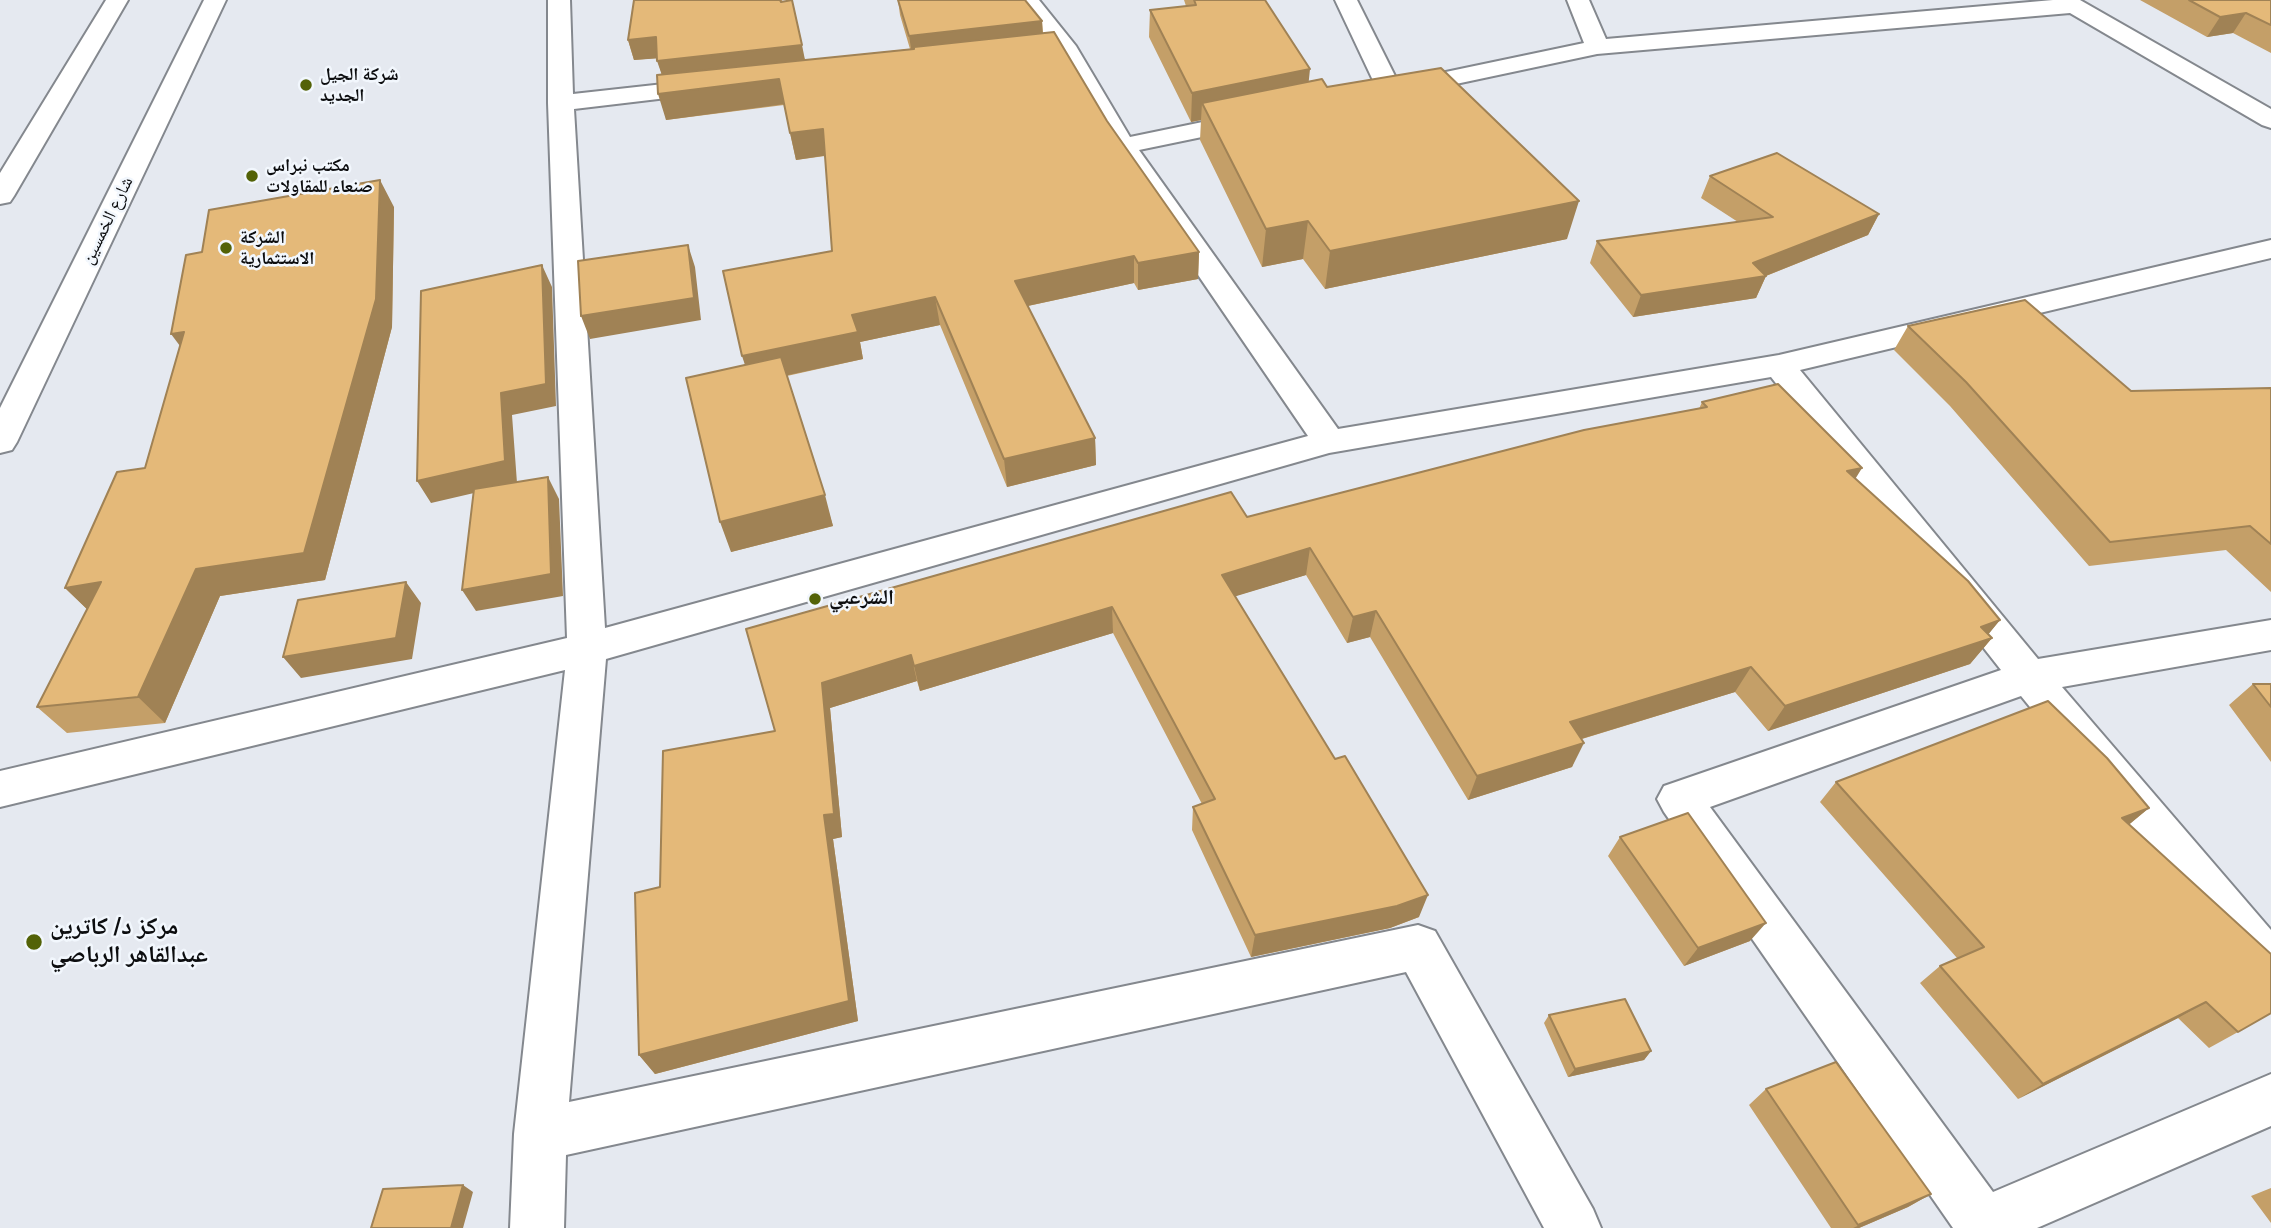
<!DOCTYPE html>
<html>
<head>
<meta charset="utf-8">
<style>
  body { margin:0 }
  canvas { display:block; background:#e5e9f0 }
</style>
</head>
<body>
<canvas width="2271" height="1228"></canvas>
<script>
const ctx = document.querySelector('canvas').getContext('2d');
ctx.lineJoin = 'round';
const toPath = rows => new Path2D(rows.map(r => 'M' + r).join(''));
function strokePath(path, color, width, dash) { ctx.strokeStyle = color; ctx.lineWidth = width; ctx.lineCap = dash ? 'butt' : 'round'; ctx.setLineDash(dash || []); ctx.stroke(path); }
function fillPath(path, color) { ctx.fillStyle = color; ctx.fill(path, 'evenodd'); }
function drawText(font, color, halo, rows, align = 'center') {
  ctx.font = font + ' "Roboto Condensed","Noto Naskh Arabic",sans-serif'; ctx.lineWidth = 5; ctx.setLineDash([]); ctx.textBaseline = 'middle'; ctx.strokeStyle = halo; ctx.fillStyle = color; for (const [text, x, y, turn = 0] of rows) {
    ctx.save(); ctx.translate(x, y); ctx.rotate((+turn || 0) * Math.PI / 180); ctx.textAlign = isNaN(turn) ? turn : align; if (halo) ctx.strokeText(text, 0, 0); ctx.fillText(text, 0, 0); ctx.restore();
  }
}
const minor = toPath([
  [548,0,570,0,573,94,709,79,718,81,721,86,718,91,709,93,574,109,605,628,1308,436,1110,146,1054,48,1016,0,1039,0,1076,46,1130,137,1251,112,1260,115,1264,120,1260,125,1139,150,1338,429,1779,355,2271,240,2271,258,1800,370,2038,659,2271,620,2271,650,2062,687,2271,930,2271,989,2254,982,2021,696,1710,807,1993,1192,2271,1074,2271,1126,2037,1228,1953,1228,1664,812,1657,799,1664,786,2001,670,1771,377,1329,453,606,659,569,1102,1418,925,1435,931,1593,1209,1601,1228,1544,1228,1406,972,566,1155,564,1228,510,1228,514,1134,565,670,0,807,0,771,567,638,548,103,548,0],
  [1335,0,1357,0,1398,82,1584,43,1567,0,1589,0,1606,39,2053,0,2080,0,2271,109,2271,128,2262,125,2070,13,1597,54,1390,98,1381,96,1378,91,1335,0]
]);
const major = toPath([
  [106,0,128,0,14,196,10,202,0,204,0,173,106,0],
  [204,0,226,0,17,442,12,450,0,453,0,408,204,0]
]);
strokePath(minor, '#84888e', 4);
strokePath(major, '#84888e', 4);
fillPath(minor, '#fff');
fillPath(major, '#fff');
fillPath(toPath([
  [634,0,782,0,805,60,910,49,900,15,898,0,1042,21,1043,33,1107,121,1199,252,1198,279,1138,290,1134,283,1028,306,1095,438,1096,465,1007,487,940,325,860,342,863,359,787,376,833,526,731,552,745,365,832,251,825,156,796,160,784,105,666,120,662,75,657,58,634,60,628,40],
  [1184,0,1265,0,1308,82,1327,87,1567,239,1325,289,1303,259,1262,267,1200,140,1201,120,1191,122,1149,37,1150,10,1186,6],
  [2140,0,2271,0,2271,53,2233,33,2207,37],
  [1710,176,1879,214,1868,235,1766,276,1756,298,1633,317,1590,263,1597,241,1738,222,1701,198],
  [394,207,392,327,325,580,220,596,165,723,67,733,37,707,87,609,65,588,145,468,180,346],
  [1908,326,2131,391,2271,388,2271,592,2226,550,2089,566,1950,406,1894,350],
  [1702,402,1856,479,2000,620,1988,634,1992,638,1970,664,1768,731,1735,692,1582,739,1572,767,1468,800,1370,637,1347,643,1306,575,1235,596,1419,917,1390,928,1251,957,1192,830,1193,807,1202,804,1113,633,920,691,917,681,830,708,842,837,833,839,858,1021,655,1074,639,1055,660,887,775,731,746,629,1247,517,1699,409],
  [2253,684,2271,684,2271,762,2229,705],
  [1836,782,2149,808,2129,824,2238,1032,2209,1048,2178,1018,2018,1099,1920,983,1940,966,1957,958,1820,802],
  [1620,837,1750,941,1684,966,1608,856],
  [1549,1015,1651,1051,1644,1060,1568,1077,1544,1023],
  [1766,1089,1931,1194,1908,1207,1859,1228,1831,1228,1749,1105],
  [2271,1188,2271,1223,2251,1196]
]), '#c49f68');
fillPath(toPath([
  [2246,13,2233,33,2207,37,2220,17],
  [1042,21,1043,39,912,54,909,36],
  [656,37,662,58,634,60,628,40],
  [802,45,806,65,664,81,657,61],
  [1310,69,1307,98,1202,103,1201,120,1191,122,1192,93],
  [779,79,785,104,666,120,658,94],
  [823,129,829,155,796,160,790,133],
  [380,180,394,207,392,327,325,580,220,596,165,723,138,697,196,569],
  [1579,201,1567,239,1325,289,1330,251],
  [1879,214,1868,235,1763,277,1766,276,1756,298,1633,317,1641,295,1753,263],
  [1308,221,1303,259,1262,267,1266,229],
  [688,245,695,267,701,320,590,339,581,316],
  [1199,252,1198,279,1138,290,1138,263],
  [1134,256,1134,283,1018,308,1015,281],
  [542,265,552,287,556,406,512,415,517,483,431,503,417,481],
  [935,297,940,325,860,342,863,359,751,383,742,356,852,315],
  [184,332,192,362,171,334],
  [1095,438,1096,465,1007,487,1004,459],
  [1862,468,1846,494,1847,471],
  [548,477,559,499,563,596,476,611,462,590],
  [825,495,833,526,731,552,720,522],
  [1310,548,1306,575,1220,601,1222,575],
  [101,582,93,615,65,588],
  [406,582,421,603,412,659,301,678,283,657],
  [1112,607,1113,633,920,691,914,666],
  [1376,611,1370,637,1347,643,1353,617],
  [2000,620,1983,641,1992,638,1970,664,1768,731,1785,706],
  [911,655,917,681,830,708,842,837,833,839,858,1021,655,1074,639,1055,824,815,822,683],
  [1751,667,1735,692,1558,746,1570,722],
  [1584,743,1572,767,1468,800,1477,776],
  [2149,808,2125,828,2122,818],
  [1428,895,1419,917,1390,928,1251,957,1255,935],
  [1766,923,1750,941,1684,966,1698,948],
  [2206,1002,2178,1018,2018,1099,2043,1084],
  [1651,1051,1644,1060,1568,1077,1575,1069],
  [463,1185,473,1192,463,1228,451,1228],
  [1931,1194,1908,1207,1859,1228,1853,1228]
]), '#a08255');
const building = toPath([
  [634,0,780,0,781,2,792,0,802,45,657,61,656,37,628,40,634,0],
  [898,0,1025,0,1042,21,909,36,898,0],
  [1194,0,1265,0,1310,69,1192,93,1150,10,1196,5,1194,0],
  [2189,0,2271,0,2271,25,2246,13,2220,17,2189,0],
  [1054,32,1107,121,1199,252,1138,263,1134,256,1015,281,1095,438,1004,459,935,297,852,315,858,332,742,356,723,271,832,251,823,129,790,133,779,79,658,94,657,75,914,49,914,47,1054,32],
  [1441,68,1579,201,1330,251,1308,221,1266,229,1202,103,1322,79,1327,87,1441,68],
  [1777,153,1879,214,1753,263,1766,276,1641,295,1597,241,1773,217,1710,176,1777,153],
  [380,180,376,299,304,553,196,569,138,697,37,707,101,582,65,588,117,472,145,468,184,332,171,334,186,255,202,252,209,210,380,180],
  [688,245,694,298,581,316,578,261,688,245],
  [542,265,546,384,501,393,505,461,417,481,421,291,542,265],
  [2025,300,2131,391,2271,388,2271,544,2250,526,2110,542,1966,382,1908,326,2025,300],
  [781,357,825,495,720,522,686,378,781,357],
  [1778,384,1862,468,1847,471,1968,581,2000,620,1981,627,1992,638,1785,706,1751,667,1570,722,1584,743,1477,776,1376,611,1353,617,1310,548,1222,575,1335,759,1345,756,1428,895,1397,906,1255,935,1193,807,1215,799,1112,607,914,666,911,655,822,683,834,814,824,815,849,1001,639,1055,635,893,660,887,663,751,775,731,746,629,1231,492,1247,517,1584,430,1707,407,1702,402,1778,384],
  [548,477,551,574,462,590,474,489,548,477],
  [406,582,396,638,283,657,298,600,406,582],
  [2253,684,2271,684,2271,707,2253,684],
  [2048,701,2107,758,2149,808,2122,818,2271,954,2271,1013,2238,1032,2206,1002,2043,1084,1940,966,1984,947,1836,782,2048,701],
  [1688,813,1766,923,1698,948,1620,837,1688,813],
  [1625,999,1651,1051,1575,1069,1549,1015,1625,999],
  [1836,1062,1931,1194,1858,1225,1766,1089,1836,1062],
  [463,1185,451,1228,371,1228,383,1189,463,1185]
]);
fillPath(building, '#e4b979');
strokePath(building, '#a08255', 2);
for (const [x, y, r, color] of [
  [306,85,7,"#536207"],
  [252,176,7,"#536207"],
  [226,248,7,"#536207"],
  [815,599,7,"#536207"],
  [34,942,9,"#536207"]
]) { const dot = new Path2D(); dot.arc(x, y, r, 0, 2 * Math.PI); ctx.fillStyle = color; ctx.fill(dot); strokePath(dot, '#f2f7fd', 2.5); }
drawText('bold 18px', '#0c0d0f', '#f2f7fd', [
  ["شركة الجيل",320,75],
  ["الجديد",320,96],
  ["مكتب نبراس",266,166],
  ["صنعاء للمقاولات",266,187],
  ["الشركة",240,238],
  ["الاستثمارية",240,259]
], 'left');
drawText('18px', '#0c0d0f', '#f2f7fd', [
  ["شارع الخمسين",108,221,-64]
]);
drawText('bold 21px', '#0c0d0f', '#f2f7fd', [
  ["الشرعبي",829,599]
], 'left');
drawText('bold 24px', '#0c0d0f', '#f2f7fd', [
  ["مركز د/ كاترين",50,928],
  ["عبدالقاهر الرباصي",50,956]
], 'left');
</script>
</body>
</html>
